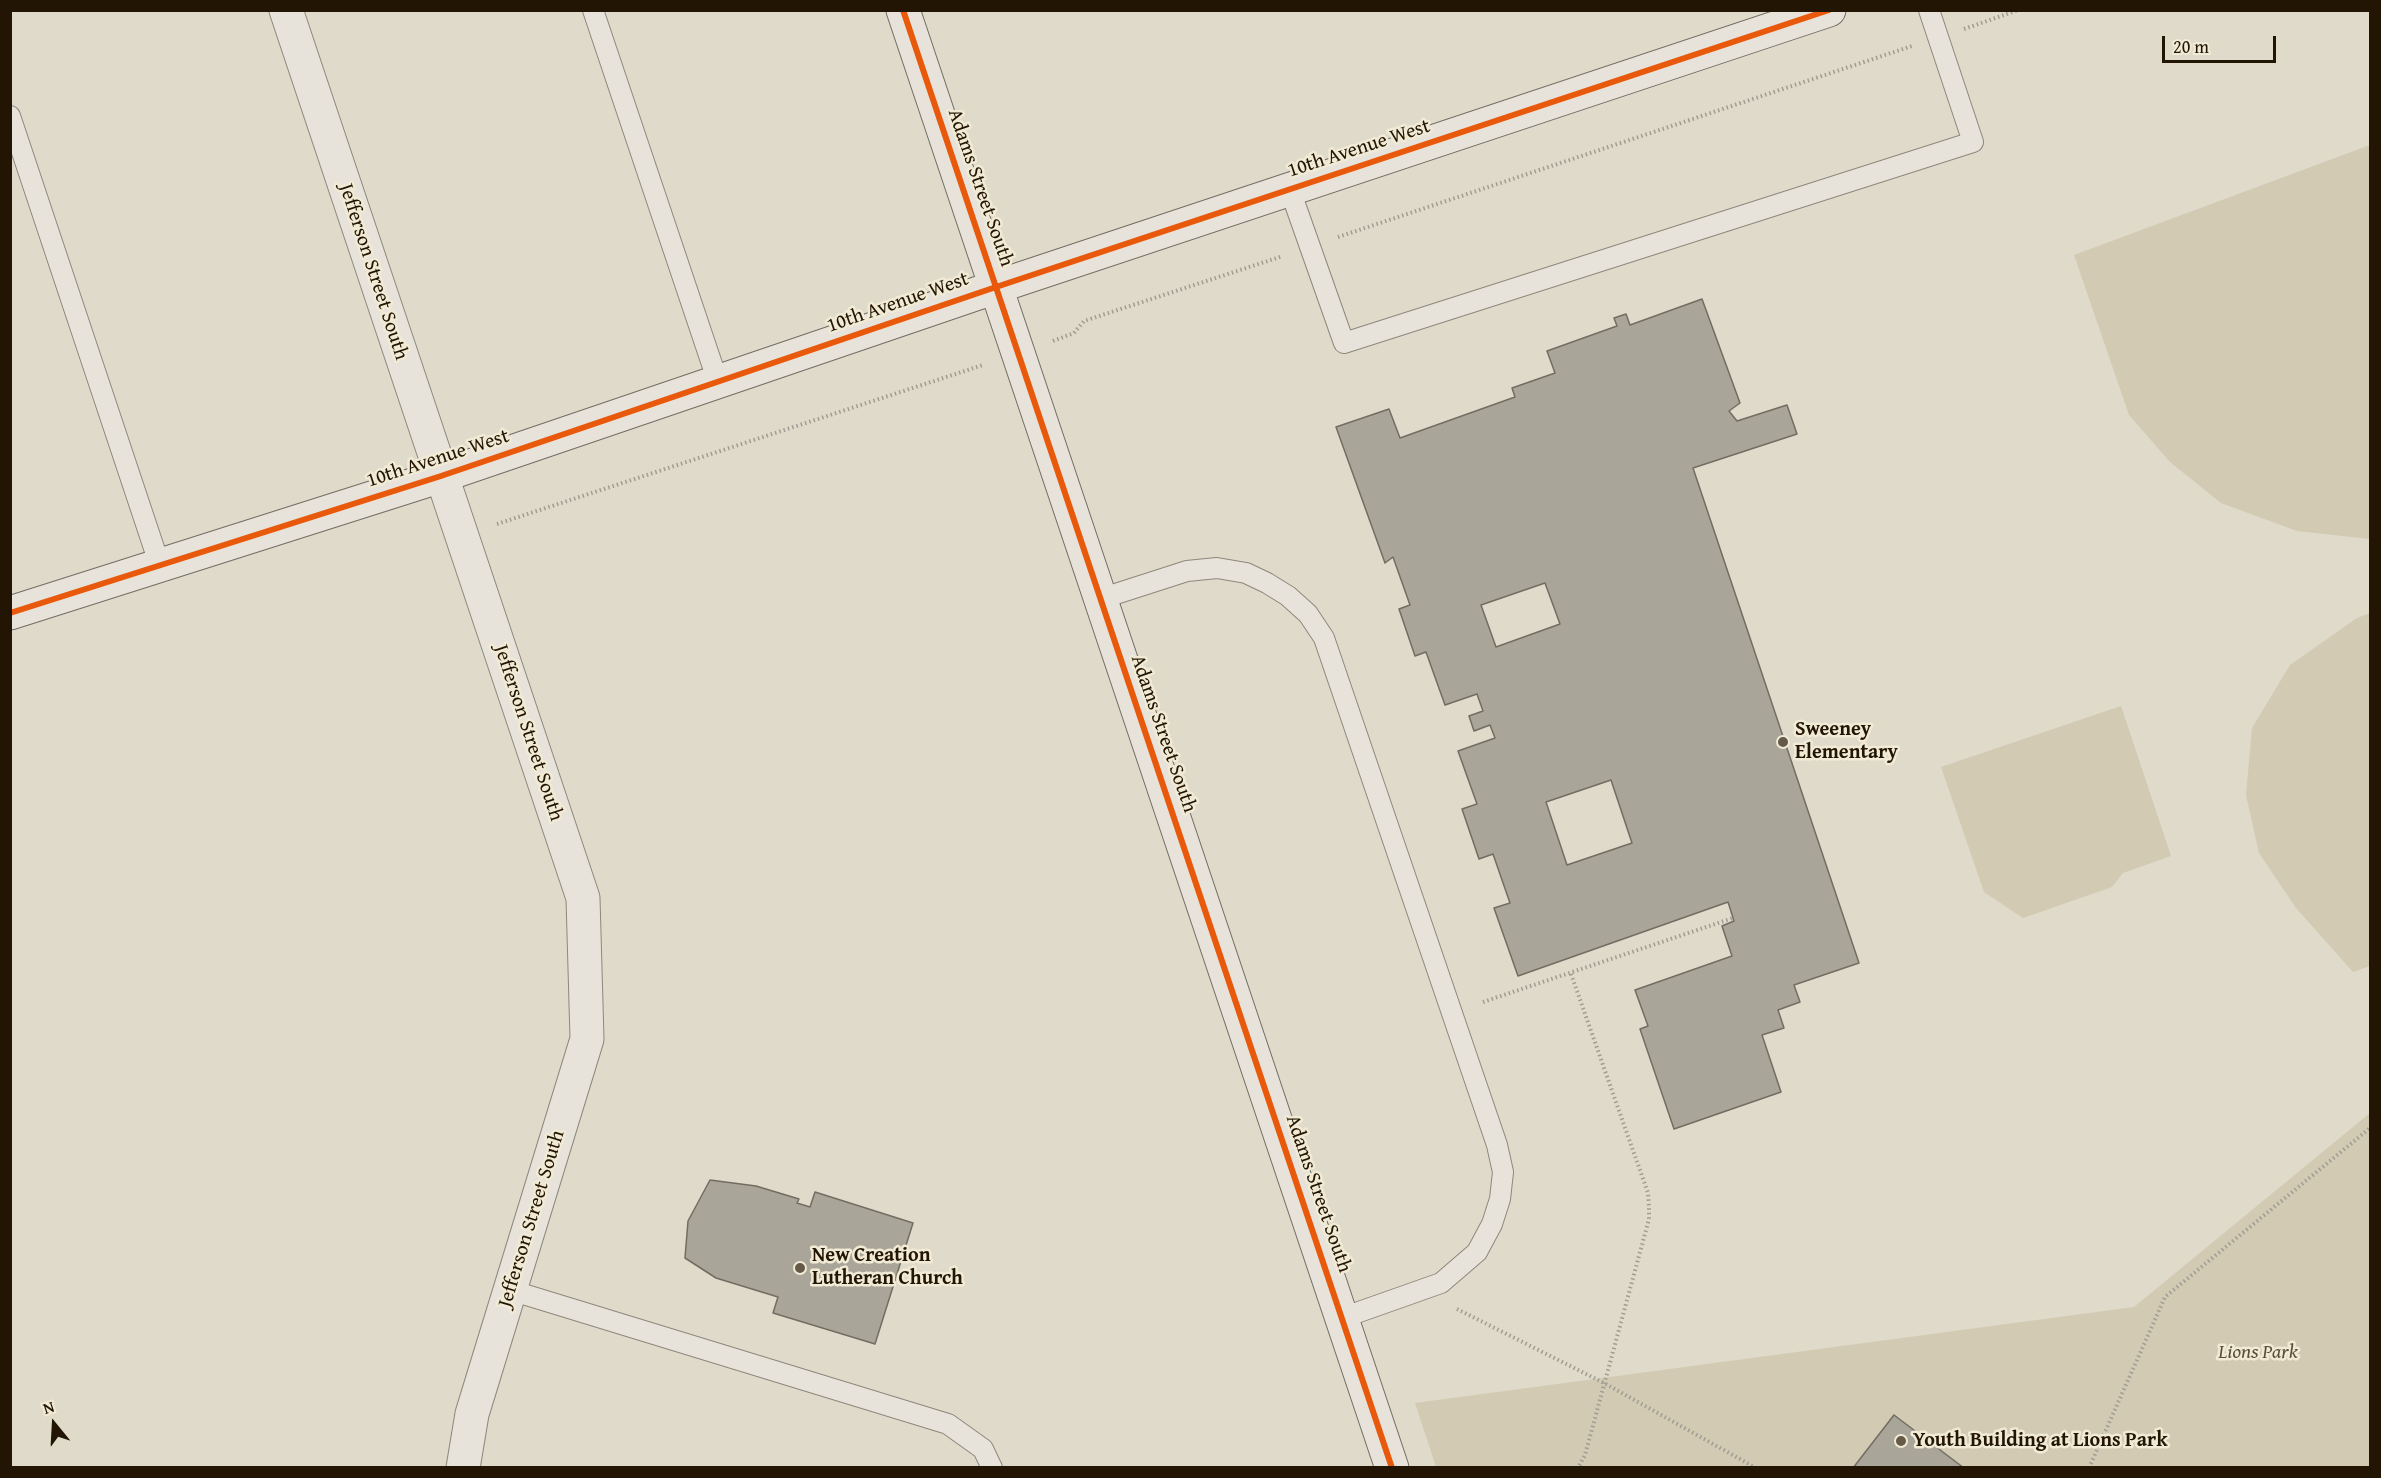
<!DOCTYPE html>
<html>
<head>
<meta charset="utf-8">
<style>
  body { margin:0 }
  #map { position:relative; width:2381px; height:1478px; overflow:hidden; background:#dfdac9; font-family:"Gentium Book Plus",serif }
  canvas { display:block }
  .frame { position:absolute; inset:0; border:12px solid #231503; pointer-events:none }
  .north { position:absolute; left:24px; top:1394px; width:60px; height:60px; -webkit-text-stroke:4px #f1ead5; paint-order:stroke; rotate:342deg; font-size:16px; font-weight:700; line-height:24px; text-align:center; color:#231503 }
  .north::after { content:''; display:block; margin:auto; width:21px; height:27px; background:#231503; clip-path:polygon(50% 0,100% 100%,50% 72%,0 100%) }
  .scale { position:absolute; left:2162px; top:36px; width:114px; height:27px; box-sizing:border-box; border:3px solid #231503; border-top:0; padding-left:8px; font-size:18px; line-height:21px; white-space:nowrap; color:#231503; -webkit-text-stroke:4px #f1ead5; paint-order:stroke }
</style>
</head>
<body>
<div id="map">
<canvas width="2381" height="1478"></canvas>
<div class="frame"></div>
<div class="north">N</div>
<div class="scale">20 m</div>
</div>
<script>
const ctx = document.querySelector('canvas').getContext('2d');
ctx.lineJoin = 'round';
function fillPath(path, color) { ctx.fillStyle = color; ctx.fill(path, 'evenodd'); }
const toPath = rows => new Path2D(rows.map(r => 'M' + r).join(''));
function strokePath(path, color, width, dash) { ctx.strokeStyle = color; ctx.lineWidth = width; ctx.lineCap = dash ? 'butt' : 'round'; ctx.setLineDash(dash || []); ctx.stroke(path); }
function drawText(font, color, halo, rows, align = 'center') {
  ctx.font = font + ' "Gentium Book Plus",serif'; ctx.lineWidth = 5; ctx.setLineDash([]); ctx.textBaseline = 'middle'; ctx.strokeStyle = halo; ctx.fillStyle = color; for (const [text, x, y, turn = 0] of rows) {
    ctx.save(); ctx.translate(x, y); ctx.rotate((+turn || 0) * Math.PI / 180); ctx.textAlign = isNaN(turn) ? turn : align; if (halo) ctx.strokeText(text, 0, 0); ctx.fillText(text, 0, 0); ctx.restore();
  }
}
fillPath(toPath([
  [2370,145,2370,539,2297,531,2221,503,2170,462,2129,415,2074,255],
  [2370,613,2370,966,2353,972,2296,908,2259,853,2246,795,2252,728,2290,665,2357,618],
  [2121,706,2171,856,2123,873,2112,887,2023,918,1984,892,1941,767],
  [2370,1113,2370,1467,1436,1467,1415,1403,2134,1307]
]), '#d2cab2');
const building = toPath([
  [1702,299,1740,403,1729,411,1737,421,1787,405,1797,434,1693,468,1859,963,1794,985,1800,1002,1778,1010,1784,1028,1762,1035,1781,1092,1674,1129,1640,1029,1648,1026,1635,990,1732,956,1722,926,1734,921,1728,902,1518,976,1494,908,1510,903,1493,854,1479,859,1462,809,1477,804,1458,751,1495,738,1490,725,1474,731,1469,716,1483,711,1477,694,1445,705,1426,652,1415,656,1399,609,1410,605,1393,557,1385,563,1336,427,1389,409,1400,438,1515,397,1512,388,1555,373,1547,351,1617,326,1614,318,1626,314,1630,325,1702,299],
  [1545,583,1560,624,1496,647,1481,605,1545,583],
  [1611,780,1632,843,1567,865,1546,802,1611,780],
  [710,1180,756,1186,799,1199,797,1203,810,1207,815,1192,913,1223,875,1344,773,1313,778,1297,716,1278,685,1258,688,1221,710,1180],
  [1894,1415,1964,1468,1853,1468,1894,1415]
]);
fillPath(building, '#aaa599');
strokePath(building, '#726d62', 1.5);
const lane = toPath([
  [593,10,718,382],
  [10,116,160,566],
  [1290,190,1344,343,1973,142,1929,10],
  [1100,599,1187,571,1217,568,1246,573,1267,583,1288,596,1308,614,1324,638,1497,1145,1503,1172,1500,1199,1492,1224,1477,1252,1441,1283,1342,1318],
  [510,1290,948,1424,983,1449,992,1468]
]);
const street = toPath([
  [286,10,583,898,587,1039,472,1414,463,1468]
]);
const secondary = toPath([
  [903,10,1392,1468],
  [10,613,441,476,996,287,1829,10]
]);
strokePath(lane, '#8c887c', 22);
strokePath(street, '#8c887c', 35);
strokePath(secondary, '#726d62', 35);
strokePath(toPath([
  [1964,29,2018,10],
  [1338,237,1912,46],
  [1053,341,1074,333,1084,321,1283,256],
  [497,524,983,365],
  [1571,974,1648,1193,1649,1206,1649,1219,1585,1455,1578,1468],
  [1483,1002,1733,918],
  [1457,1309,1604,1383,1756,1468],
  [2089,1468,2165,1297,2370,1128]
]), '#a09d94', 4, [1.5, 3]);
strokePath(lane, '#e7e3db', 20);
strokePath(street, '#e7e3db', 33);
strokePath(secondary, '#e7e3db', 33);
strokePath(toPath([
  [903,10,1392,1468],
  [10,613,441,476,996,287,1829,10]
]), '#e8590c', 6);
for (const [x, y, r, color] of [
  [1783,742,6,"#655a48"],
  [800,1268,6,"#655a48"],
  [1901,1441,6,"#655a48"]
]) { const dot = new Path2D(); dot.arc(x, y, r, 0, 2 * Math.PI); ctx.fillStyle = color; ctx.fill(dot); strokePath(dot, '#f1ead5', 2); }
drawText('20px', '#231503', '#f1ead5', [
  ["10th Avenue West",1359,149,-18],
  ["Adams Street South",980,188,71],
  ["Jefferson Street South",373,272,72],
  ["10th Avenue West",898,303,-19],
  ["10th Avenue West",438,459,-18],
  ["Jefferson Street South",528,733,72],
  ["Adams Street South",1163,734,71],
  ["Adams Street South",1318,1194,71],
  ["Jefferson Street South",532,1219,-73]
]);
drawText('bold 20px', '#231503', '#f1ead5', [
  ["Sweeney",1795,730],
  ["Elementary",1795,753],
  ["New Creation",812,1256],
  ["Lutheran Church",812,1279],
  ["Youth Building at Lions Park",1913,1441]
], 'left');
drawText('italic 20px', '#5c503a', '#f1ead5', [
  ["Lions Park",2258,1353]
]);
</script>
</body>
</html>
